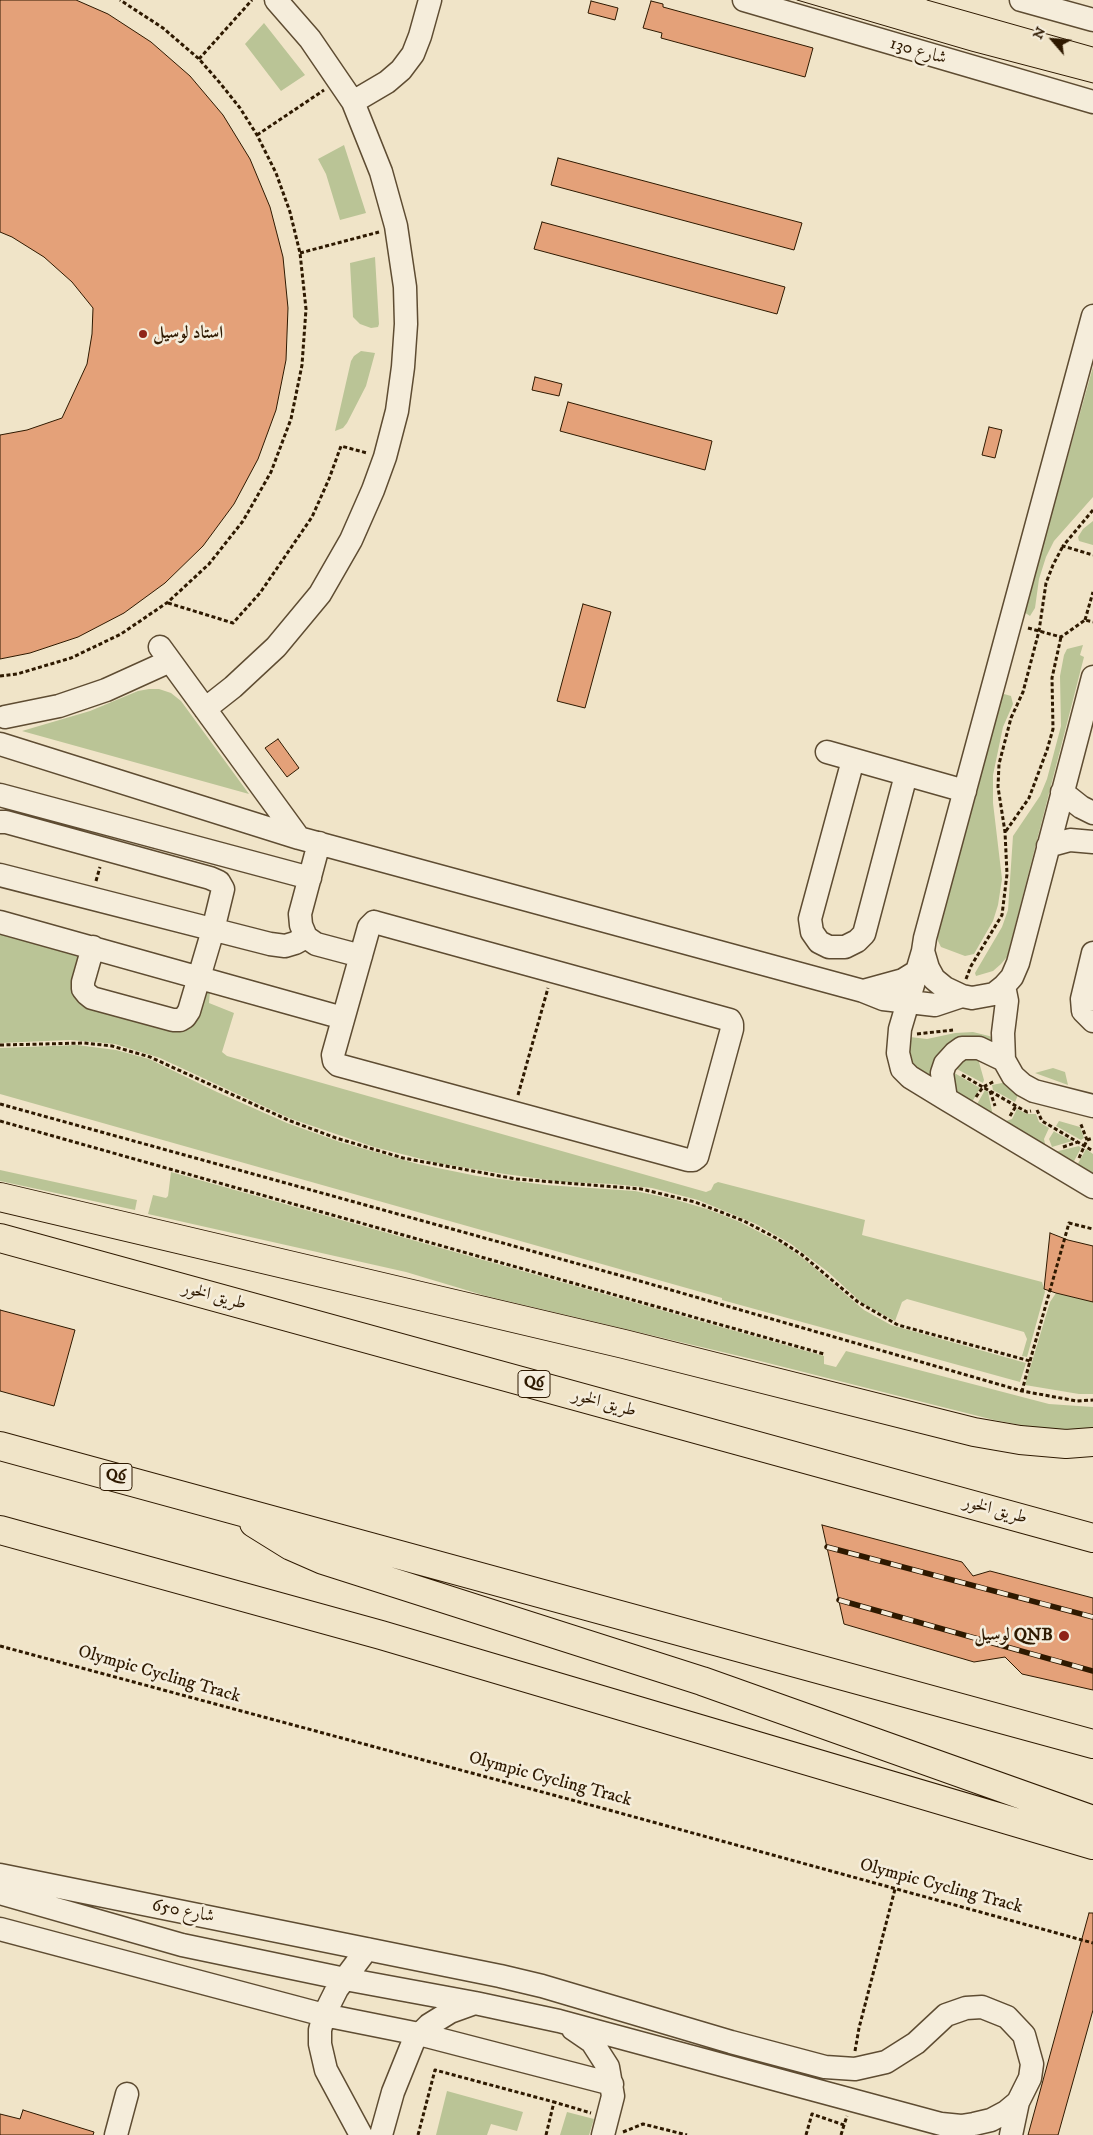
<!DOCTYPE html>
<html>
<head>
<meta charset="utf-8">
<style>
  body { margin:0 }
  #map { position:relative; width:1093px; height:2135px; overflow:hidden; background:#f0e4c8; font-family:"IM FELL DW Pica",serif }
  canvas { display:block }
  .north { position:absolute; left:1028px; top:15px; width:50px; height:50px; -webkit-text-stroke:4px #f5eddb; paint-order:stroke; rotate:297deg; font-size:14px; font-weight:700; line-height:20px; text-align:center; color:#2e1900 }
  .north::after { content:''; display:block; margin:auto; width:18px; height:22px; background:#2e1900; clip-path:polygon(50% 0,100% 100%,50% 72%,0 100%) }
</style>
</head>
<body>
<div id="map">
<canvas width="1093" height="2135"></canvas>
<div class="north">N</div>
</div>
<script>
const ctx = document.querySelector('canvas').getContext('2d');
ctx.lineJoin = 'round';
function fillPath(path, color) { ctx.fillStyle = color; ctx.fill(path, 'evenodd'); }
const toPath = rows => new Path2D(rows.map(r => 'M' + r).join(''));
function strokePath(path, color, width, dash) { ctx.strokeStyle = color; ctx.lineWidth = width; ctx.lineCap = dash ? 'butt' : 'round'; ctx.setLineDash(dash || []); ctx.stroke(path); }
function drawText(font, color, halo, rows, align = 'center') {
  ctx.font = font + ' "IM FELL DW Pica",Amiri,serif'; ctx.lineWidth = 5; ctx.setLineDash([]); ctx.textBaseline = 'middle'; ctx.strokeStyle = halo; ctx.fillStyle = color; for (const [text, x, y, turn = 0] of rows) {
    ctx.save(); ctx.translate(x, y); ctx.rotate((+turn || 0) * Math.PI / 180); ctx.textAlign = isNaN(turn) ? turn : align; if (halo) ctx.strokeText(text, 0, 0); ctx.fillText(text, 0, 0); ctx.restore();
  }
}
fillPath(toPath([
  [264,23,305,75,281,91,245,44],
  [344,145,366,213,340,220,326,174,318,159],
  [375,257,379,324,378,327,371,328,360,324,353,317,350,263],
  [361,351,375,353,366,386,347,423,343,428,335,431,351,361,354,356],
  [1093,367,1093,497,1054,541,1046,557,1039,579,1035,608,1030,616,1024,612],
  [1093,521,1093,545,1079,541,1078,537,1083,529],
  [1083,645,1080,655,1084,657,1007,957,1001,964,993,971,976,976,975,973,1002,927,1008,910,1013,836,1040,796,1047,779,1061,726,1060,676,1064,655,1067,649],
  [149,689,159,689,171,693,181,701,249,794,22,731,90,711,138,691],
  [1004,694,1011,696,1013,704,1003,727,993,775,993,803,1002,879,998,905,993,921,974,954,965,956,941,947,938,941,938,936,1002,696],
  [0,928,85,949,74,992,176,1026,198,992,210,991,209,1003,234,1013,222,1052,227,1056,706,1192,711,1190,714,1184,718,1182,865,1220,862,1235,1042,1282,1045,1292,1027,1357,1022,1356,1027,1339,1024,1332,907,1299,902,1302,895,1321,862,1303,827,1271,791,1244,756,1224,698,1200,652,1188,612,1184,563,1182,498,1173,437,1163,374,1147,289,1118,160,1058,115,1044,70,1040,0,1043],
  [973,1032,989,1036,994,1038,994,1043,984,1041,935,1082,918,1071,910,1060,907,1040,910,1037,927,1039,955,1033],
  [77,1045,116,1050,149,1059,217,1092,287,1123,340,1142,418,1164,477,1176,546,1185,635,1191,673,1199,707,1209,740,1222,786,1246,804,1259,864,1310,891,1325,1026,1363,1020,1382,722,1300,722,1298,0,1094,0,1048],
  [977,1055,984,1080,983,1083,953,1067,958,1060],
  [1053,1068,1065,1072,1068,1085,1035,1073],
  [951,1071,980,1088,971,1104,956,1095],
  [1007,1082,1018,1095,1015,1102,993,1090,992,1085],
  [985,1090,988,1092,993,1116,976,1106],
  [1017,1109,1027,1114,1036,1114,1039,1122,1049,1128,1044,1139,1046,1149,1000,1123,1012,1119],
  [1059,1121,1080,1127,1084,1138,1081,1140,1056,1126],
  [1054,1131,1055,1132,1072,1141,1052,1147,1049,1139],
  [1079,1146,1081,1148,1072,1165,1050,1153],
  [1086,1149,1093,1154,1093,1177,1075,1169],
  [0,1170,137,1200,135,1210,0,1181],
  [171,1172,824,1356,824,1364,836,1367,846,1351,1049,1404,1093,1407,1093,1428,1064,1430,1026,1426,994,1420,752,1359,486,1296,406,1272,148,1214,153,1195,166,1198,168,1196],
  [1056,1293,1093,1302,1093,1394,1079,1394,1025,1385,1050,1302],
  [447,2091,523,2112,517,2131,491,2124,487,2135,436,2135],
  [567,2112,594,2119,589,2135,560,2135]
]), '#bac496');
const building = toPath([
  [0,0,76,0,108,14,151,42,190,76,223,115,250,159,270,207,283,257,288,308,286,360,276,410,258,459,234,504,203,546,165,583,124,613,78,637,30,653,0,659,0,435,27,430,62,418,87,364,92,334,93,308,72,282,44,257,12,237,0,232,0,0],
  [591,1,618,8,615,20,588,13,591,1],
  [651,1,663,4,663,7,813,48,805,77,661,38,662,33,643,28,651,1],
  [558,158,802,223,794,250,551,185,558,158],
  [542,222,785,287,777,314,534,249,542,222],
  [535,377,562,384,559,396,532,390,535,377],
  [568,402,712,441,705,470,560,431,568,402],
  [989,427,1002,430,995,458,982,455,989,427],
  [583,604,611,612,585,708,557,701,583,604],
  [278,739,299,768,287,777,265,748,278,739],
  [1050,1233,1068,1240,1093,1246,1093,1302,1056,1293,1044,1289,1050,1233],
  [0,1310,75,1330,54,1406,0,1391,0,1310],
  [822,1525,962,1562,973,1576,990,1571,1093,1598,1093,1690,1022,1674,1005,1657,974,1662,844,1624,822,1525],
  [1089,1913,1093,1913,1093,2010,1058,2135,1028,2135,1089,1913],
  [23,2110,94,2132,93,2135,0,2135,0,2114,20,2119,23,2110]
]);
fillPath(building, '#e4a179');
strokePath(building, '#2e1900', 1);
const minor = toPath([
  [744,0,1093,102],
  [1021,0,1093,20],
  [353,102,387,82,401,70,413,54,420,36,430,0],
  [1093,316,925,938,923,951,928,968,934,979,945,988,962,996,972,998,994,994,1004,986,1012,977,1018,963,1093,677],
  [160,647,299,838],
  [205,709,233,687,276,647,320,594,351,540,373,490,385,457,397,411,403,367,406,324,405,287,396,226,381,172,353,102,310,39,276,0],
  [5,717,59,706,106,690,170,661],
  [0,744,299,838,863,991,883,999,935,1005,962,996],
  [827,752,965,791],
  [853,760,810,919,812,932,819,942,829,947,845,947,857,941,864,934,906,775],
  [1062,792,1081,807,1093,813],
  [0,795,310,878],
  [0,822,6,822,210,878,219,882,223,889,213,930,189,1011,185,1017,180,1020,173,1020,92,998,87,994,83,989,83,982,93,947],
  [319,843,300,914,301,925,306,937,316,944,361,956],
  [1048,846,1070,840,1093,842],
  [0,875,270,944,285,946,295,943,306,937],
  [0,922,343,1018],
  [374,922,730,1020,732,1024,732,1029,697,1157,693,1160,688,1160,338,1065,334,1061,333,1055,369,927,374,922],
  [923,951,900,1029,898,1053,902,1069,910,1077,946,1099,1093,1187],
  [1093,953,1082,999,1083,1011,1093,1021],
  [1004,986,1007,1001,1003,1033,1004,1060,1013,1076,1023,1085,1034,1091,1093,1106],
  [863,991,903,980,916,972],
  [946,1099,942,1073,945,1064,955,1053,962,1048,979,1048,1004,1060],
  [0,1875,500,1976,542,1986,731,2042,825,2067,855,2069,886,2062,916,2043,946,2015,966,2008,982,2007,1007,2017,1024,2035,1032,2064,1030,2078,1018,2102,1006,2112,991,2120,974,2124,961,2126,941,2124,559,2021,475,2003,345,1979,182,1945,0,1893],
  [0,1929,324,2015,419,2034,612,2084],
  [573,2029,592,2042,608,2067,613,2096,603,2135],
  [116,2135,127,2094],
  [361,2135,326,2070,320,2044,320,2030,324,2015,337,1989,367,1949],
  [381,2135,393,2092,414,2040,429,2025,450,2012,475,2003],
  [1011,2135,1018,2102]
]);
const highway = toPath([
  [0,1197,624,1344,974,1432,1020,1440,1066,1444,1093,1442],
  [0,1238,1093,1538],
  [0,1446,1093,1744],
  [254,1523,291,1546,323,1560,702,1681,1093,1820],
  [0,1530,381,1635,1093,1845]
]);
strokePath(minor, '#5e4c32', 25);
strokePath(highway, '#2e1900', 30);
strokePath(toPath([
  [199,59,252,0],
  [257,135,324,90],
  [300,253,379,232],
  [1093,510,1063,546,1093,555],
  [168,603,233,623,260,593,312,517,329,479,341,446,367,453],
  [1085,620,1093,592],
  [1028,628,1061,637,1085,620,1093,622],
  [0,676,17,674,71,658,121,634,168,602,209,564,243,521,271,472,291,419,302,365,306,309,300,253,290,212,276,173,257,135,240,108,220,83,199,59,163,28,120,0],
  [1006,831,1029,798,1047,750,1053,729,1052,678,1061,637],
  [96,881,100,867],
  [966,979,971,966,1002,915,1007,874,1005,832,998,787,999,764,1011,718,1023,692,1039,631,1046,583,1053,565,1063,546],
  [917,1034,953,1030],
  [0,1045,84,1043,112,1046,150,1057,288,1120,336,1138,403,1158,516,1179,641,1189,695,1202,744,1221,776,1238,801,1254,858,1302,898,1325,1030,1361,1022,1391],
  [962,1075,1016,1106,1027,1112,1031,1111],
  [990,1091,995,1106],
  [518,1095,548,988],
  [976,1097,983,1087,995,1081],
  [0,1104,633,1279,1022,1391,1077,1401,1093,1400],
  [1037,1110,1042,1121,1093,1151],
  [1010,1116,1016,1106],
  [0,1121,824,1354],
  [1087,1140,1093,1138],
  [1063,1147,1078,1142],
  [1079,1158,1087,1140,1080,1122],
  [1030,1361,1069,1223,1093,1229],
  [0,1646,609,1810,1093,1943],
  [855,2051,859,2028,895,1889],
  [623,2132,643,2124,687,2135],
  [418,2135,435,2070,554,2102],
  [546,2135,554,2102,591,2113],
  [806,2135,812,2114,844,2125,847,2116],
  [841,2135,844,2125]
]), '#2e1900', 3, [4, 2.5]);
strokePath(minor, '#f5eddb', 22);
strokePath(highway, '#f0e4c8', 28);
strokePath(toPath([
  [797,0,971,51,1093,83],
  [927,0,1093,47]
]), '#2e1900', 1);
const rail = toPath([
  [827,1547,1093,1617],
  [839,1600,1093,1671]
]);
strokePath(rail, '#2e1900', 5.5);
strokePath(rail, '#f5eddb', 4, [11]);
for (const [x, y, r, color] of [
  [143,334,5,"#8f2418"],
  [1064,1636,6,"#8f2418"]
]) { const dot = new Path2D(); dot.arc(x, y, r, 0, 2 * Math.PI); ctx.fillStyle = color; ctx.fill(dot); strokePath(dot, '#f5eddb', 2); }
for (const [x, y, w] of [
  [534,1384,32],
  [116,1477,32]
]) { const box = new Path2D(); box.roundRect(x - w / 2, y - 13.5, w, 27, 4); ctx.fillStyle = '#f5eddb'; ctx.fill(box); strokePath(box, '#2e1900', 1); }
drawText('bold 16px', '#2e1900', null, [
  ["Q6",534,1384],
  ["Q6",116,1477]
]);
drawText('18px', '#2e1900', '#f5eddb', [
  ["شارع 130",918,52,16],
  ["طريق الخور",214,1297,15],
  ["طريق الخور",604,1404,15],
  ["طريق الخور",995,1511,15],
  ["Olympic Cycling Track",159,1675,16],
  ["Olympic Cycling Track",550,1780,15],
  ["Olympic Cycling Track",941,1887,15],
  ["شارع 650",183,1912,11]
]);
drawText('bold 18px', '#2e1900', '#f5eddb', [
  ["استاد لوسيل",153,334],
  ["لوسيل QNB",1053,1636,"right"]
], 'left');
</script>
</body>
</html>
